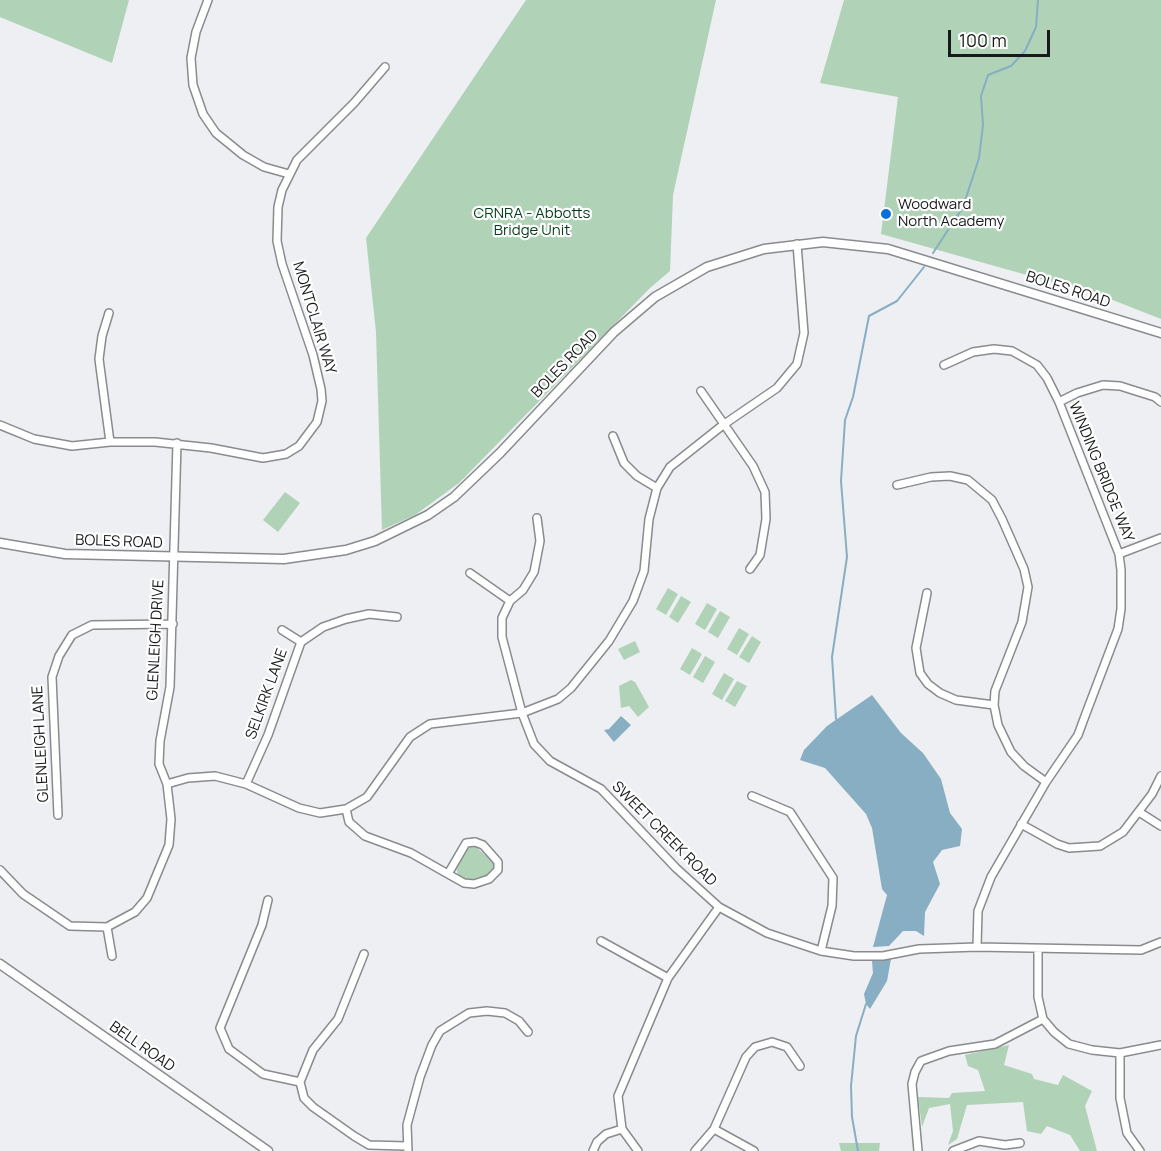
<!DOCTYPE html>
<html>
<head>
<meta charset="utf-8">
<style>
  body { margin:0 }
  #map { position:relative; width:1161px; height:1151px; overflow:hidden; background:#edeff2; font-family:Manrope,sans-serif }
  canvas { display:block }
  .scale { position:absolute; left:948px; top:30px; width:102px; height:27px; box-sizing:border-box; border:3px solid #18191a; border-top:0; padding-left:8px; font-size:18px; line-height:21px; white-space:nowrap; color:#18191a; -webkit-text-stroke:4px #fff; paint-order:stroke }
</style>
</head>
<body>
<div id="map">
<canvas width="1161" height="1151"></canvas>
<div class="scale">100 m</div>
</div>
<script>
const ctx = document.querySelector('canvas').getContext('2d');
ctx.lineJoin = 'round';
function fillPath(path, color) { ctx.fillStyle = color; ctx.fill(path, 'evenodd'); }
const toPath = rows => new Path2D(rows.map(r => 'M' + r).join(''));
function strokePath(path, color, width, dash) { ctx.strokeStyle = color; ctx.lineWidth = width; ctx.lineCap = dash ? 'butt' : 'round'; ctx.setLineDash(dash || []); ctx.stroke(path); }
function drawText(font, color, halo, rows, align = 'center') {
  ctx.font = font + ' Manrope,sans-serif'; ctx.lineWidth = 4.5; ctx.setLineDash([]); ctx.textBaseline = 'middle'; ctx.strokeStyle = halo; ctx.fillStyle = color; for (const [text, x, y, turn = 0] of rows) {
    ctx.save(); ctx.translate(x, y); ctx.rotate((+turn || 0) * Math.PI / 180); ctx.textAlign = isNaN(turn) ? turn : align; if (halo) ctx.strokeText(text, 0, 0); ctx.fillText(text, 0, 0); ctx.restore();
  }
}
fillPath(toPath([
  [0,0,129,0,112,63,0,17],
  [526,0,716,0,673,195,670,271,650,288,459,483,415,515,382,530,376,332,366,238],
  [844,0,1161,0,1161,319,1105,297,881,234,898,97,820,83],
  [285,492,300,503,278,532,263,520],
  [668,588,678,594,666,615,656,609],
  [681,596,691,602,678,623,669,617],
  [707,603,717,609,705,630,695,624],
  [720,611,730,617,718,638,708,632],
  [739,628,749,634,737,655,727,649],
  [752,636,761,642,749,663,739,657],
  [635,641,640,652,624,660,618,649],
  [692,648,702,654,690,675,680,669],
  [705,656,715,662,703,683,693,677],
  [724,673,734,679,722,700,712,694],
  [631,680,635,682,649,707,638,717,629,706,621,708,619,686],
  [737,681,747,686,735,707,725,701],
  [474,845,494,863,495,867,489,875,468,880,458,875,456,868,466,849],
  [1009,1045,1004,1065,1032,1074,1034,1079,1058,1085,1063,1075,1092,1091,1085,1106,1097,1151,1080,1151,1070,1135,1047,1126,1041,1134,1027,1131,1023,1102,967,1105,957,1139,948,1145,953,1131,950,1104,929,1108,922,1127,918,1097,949,1098,952,1093,985,1091,978,1070,968,1066,965,1055],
  [839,1143,880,1143,879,1151,841,1151]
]), '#b0d2b7');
fillPath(toPath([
  [872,695,901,733,923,753,941,779,950,813,962,829,960,846,942,850,933,862,940,884,925,912,924,936,916,931,903,931,889,946,873,947,887,895,882,889,872,828,866,814,825,768,800,760,804,750,827,726],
  [621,716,631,725,614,742,604,730,609,729],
  [891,959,887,981,870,1009,866,1004,864,994,873,973,872,961]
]), '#87aec3');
strokePath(toPath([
  [933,253,963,207,979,158,983,125,981,96,988,75,1011,66,1025,51,1036,27,1038,0],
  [836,719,832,657,847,557,841,481,845,420,853,397,869,316,897,301,924,267],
  [858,1151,852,1117,851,1086,856,1036,866,1004]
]), '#87aec3', 2);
const minor = toPath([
  [208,0,196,32,191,58,193,85,203,114,216,133,243,155,264,167,289,174],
  [109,313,102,336,99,359,110,442],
  [944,365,973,352,994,349,1012,351,1037,365,1047,378,1059,402,1119,554,1121,570,1121,609,1118,629,1085,716,1078,735,1046,782,991,877,978,911,977,947],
  [701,391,753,466,765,492,766,519,760,555,750,569],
  [1059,402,1077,393,1103,385,1120,386,1155,397,1161,402],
  [0,425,34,439,72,446,110,442,155,442,211,448,263,458,286,454,299,446,317,422,322,401,321,389,313,355,282,264,277,241,278,207,282,190,297,160,354,103,385,67],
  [613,436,624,463,637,476,657,488],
  [897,485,931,477,950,476,968,480,992,500,1002,519,1024,569,1028,587,1022,622,995,691,994,705,998,725,1011,752,1024,766,1046,782],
  [537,518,540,541,534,572,523,590,510,601,502,618,502,637,522,713,534,744,550,761,601,789,676,868,719,907,767,933,821,951,854,956,883,956,919,949,977,947,1141,950,1161,942],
  [1119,554,1161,538],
  [470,573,510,601],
  [927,593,916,648,920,673,928,684,940,693,956,700,994,705],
  [282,630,301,642],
  [167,784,188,778,215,776,246,784,299,808,320,813,346,809,367,797,410,737,430,724,522,713,558,699,571,688,609,641,633,601,644,571,649,519,657,488,670,467,723,425,777,388,797,364,804,333,797,244],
  [246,784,268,735,301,642,323,627,346,619,369,614,397,617],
  [752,796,790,812,833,878,832,906,821,951],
  [346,809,349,822,365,836,411,853,448,874],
  [1139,812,1161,826],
  [58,815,52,677,59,656,72,635,92,625,173,624],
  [1021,824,1057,844,1069,848,1100,846,1123,832,1152,794,1161,776],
  [475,842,483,845,498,862,498,870,489,879,474,884,464,883,448,874,466,843,475,842],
  [0,870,23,894,70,926,107,927,135,912,147,898,169,845,171,819,167,784,159,764,160,741,170,687,177,443],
  [268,900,262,925,220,1028,229,1049,263,1074,300,1082],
  [107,927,112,956],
  [601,941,668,978],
  [1038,949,1038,997,1043,1019,1054,1032,1069,1044,1092,1050,1120,1053,1161,1045],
  [364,954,338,1019,313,1050,300,1082,304,1098,313,1107,354,1136,369,1145,406,1146],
  [1120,1053,1120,1098,1127,1133,1140,1151],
  [714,1129,754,1151],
  [408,1151,407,1125,420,1077,432,1045,440,1031,469,1013,487,1011,505,1013,519,1021,528,1032],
  [593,1151,597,1142,606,1134,622,1129],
  [638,1151,622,1129,618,1096,668,978,719,907],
  [695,1151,714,1129,746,1057,755,1047,772,1042,787,1047,800,1066],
  [918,1151,912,1084,915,1072,921,1061,949,1051,995,1044,1043,1019],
  [953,1151,979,1141,1005,1145,1020,1143]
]);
const tertiary = toPath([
  [0,543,65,554,284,559,346,550,375,541,428,515,454,497,500,453,614,332,655,297,707,267,764,249,823,242,888,249,1161,333],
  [0,964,268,1151]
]);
strokePath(minor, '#8a8b8e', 10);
strokePath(tertiary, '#8a8b8e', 11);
strokePath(minor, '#fff', 7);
strokePath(tertiary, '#fff', 8);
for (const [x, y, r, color] of [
  [886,214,6,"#0d6fd8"]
]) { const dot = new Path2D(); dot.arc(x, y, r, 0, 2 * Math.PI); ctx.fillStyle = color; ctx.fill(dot); strokePath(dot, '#fff', 2); }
drawText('15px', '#18191a', '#fff', [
  ["Woodward",898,205],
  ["North Academy",898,222]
], 'left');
drawText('15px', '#033d1b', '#fff', [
  ["CRNRA - Abbotts",532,214],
  ["Bridge Unit",532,231]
]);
drawText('15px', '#18191a', '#fff', [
  ["BOLES ROAD",1068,290,18],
  ["MONTCLAIR WAY",314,318,73],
  ["BOLES ROAD",565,364,-46],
  ["WINDING BRIDGE WAY",1101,472,68],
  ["BOLES ROAD",119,542,2],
  ["GLENLEIGH DRIVE",156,640,-87],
  ["SELKIRK LANE",267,694,-70],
  ["GLENLEIGH LANE",41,744,-93],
  ["SWEET CREEK ROAD",664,834,45],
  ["BELL ROAD",142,1047,35]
]);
</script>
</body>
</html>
